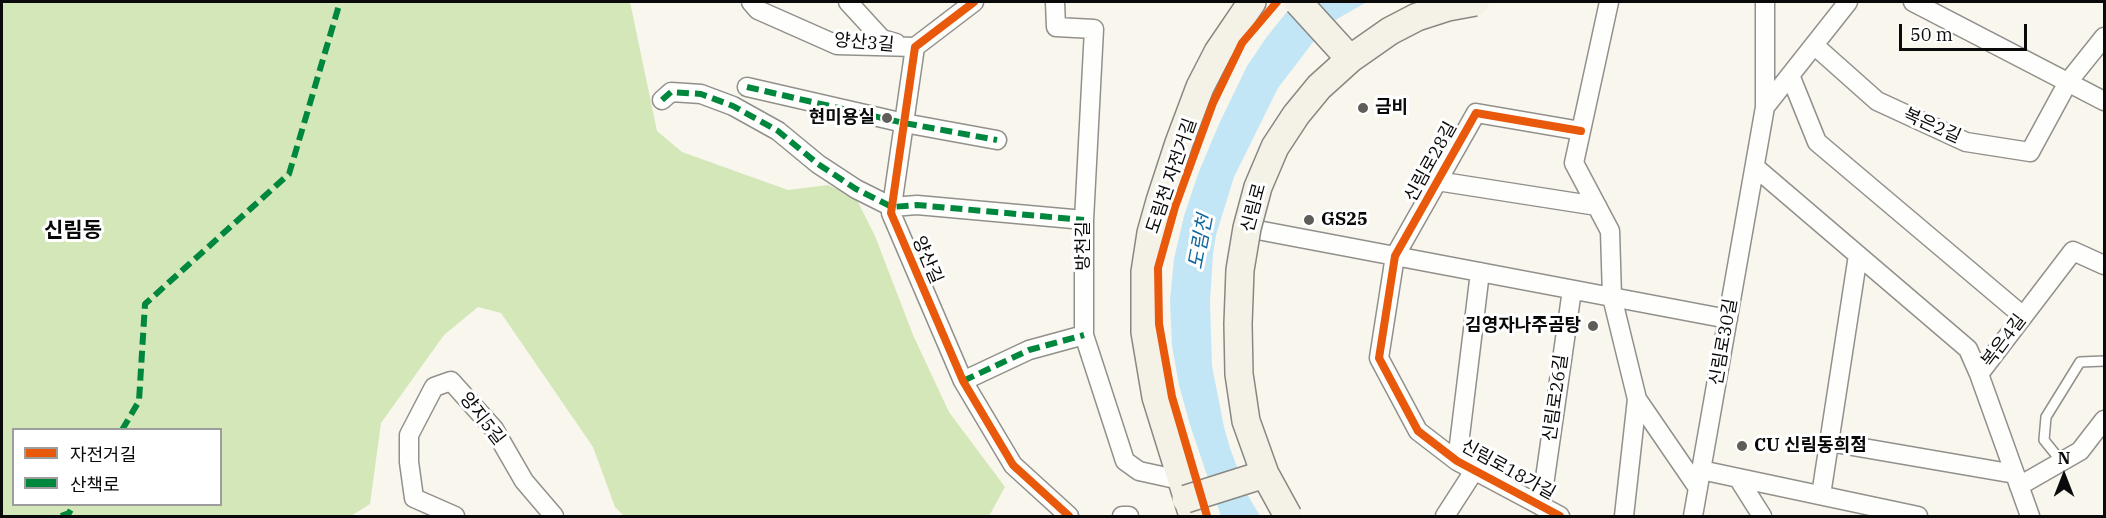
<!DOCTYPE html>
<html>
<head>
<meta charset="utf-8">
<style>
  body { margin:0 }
  #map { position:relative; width:2106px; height:518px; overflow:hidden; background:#f9f6ed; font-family:"IBM Plex Serif","Noto Sans KR",serif }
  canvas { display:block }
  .frame { position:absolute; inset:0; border:3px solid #0a0a0a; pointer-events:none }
  .legend { position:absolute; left:12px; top:428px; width:210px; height:78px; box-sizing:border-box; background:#fff; border:2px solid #9d9d9d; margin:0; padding:8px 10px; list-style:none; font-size:18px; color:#0a0a0a }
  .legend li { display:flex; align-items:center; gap:12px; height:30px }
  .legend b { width:30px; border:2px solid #9d9d9d }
  .north { position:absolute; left:2034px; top:446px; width:60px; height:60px; -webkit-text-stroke:4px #fff; paint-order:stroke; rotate:0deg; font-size:16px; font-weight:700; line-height:24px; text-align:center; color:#0a0a0a }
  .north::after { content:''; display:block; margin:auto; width:21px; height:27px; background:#0a0a0a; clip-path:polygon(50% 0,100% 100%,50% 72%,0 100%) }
  .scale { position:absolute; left:1899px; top:24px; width:128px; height:27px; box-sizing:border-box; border:3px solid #0a0a0a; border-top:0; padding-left:8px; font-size:18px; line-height:21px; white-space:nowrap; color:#0a0a0a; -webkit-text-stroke:4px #fff; paint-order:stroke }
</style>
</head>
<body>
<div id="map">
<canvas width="2106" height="518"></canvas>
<div class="frame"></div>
<ul class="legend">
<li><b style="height:8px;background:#e8590c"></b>자전거길</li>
<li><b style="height:8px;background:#00873e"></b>산책로</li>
</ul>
<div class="north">N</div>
<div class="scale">50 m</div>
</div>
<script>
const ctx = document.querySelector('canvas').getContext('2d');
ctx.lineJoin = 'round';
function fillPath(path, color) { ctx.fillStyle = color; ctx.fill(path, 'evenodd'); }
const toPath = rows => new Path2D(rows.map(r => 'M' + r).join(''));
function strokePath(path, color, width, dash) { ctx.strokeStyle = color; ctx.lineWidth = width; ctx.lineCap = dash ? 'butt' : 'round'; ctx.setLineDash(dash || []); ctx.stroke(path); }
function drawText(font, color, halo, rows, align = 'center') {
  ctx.font = font + ' "IBM Plex Serif","Noto Sans KR",serif'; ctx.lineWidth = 6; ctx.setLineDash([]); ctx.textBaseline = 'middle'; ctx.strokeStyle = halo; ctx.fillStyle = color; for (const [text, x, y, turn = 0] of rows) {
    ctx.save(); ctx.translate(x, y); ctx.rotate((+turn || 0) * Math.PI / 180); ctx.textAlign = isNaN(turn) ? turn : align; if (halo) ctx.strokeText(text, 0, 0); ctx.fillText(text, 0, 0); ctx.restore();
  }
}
fillPath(toPath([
  [2,2,630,2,657,131,682,152,788,190,828,185,856,198,875,236,913,335,949,412,1005,487,989,516,624,516,615,507,593,447,501,313,478,307,444,335,381,423,370,504,351,516,2,516],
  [14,430,220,430,220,504,14,504]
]), '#d4e7b9');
fillPath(toPath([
  [1299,2,1367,2,1337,19,1317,37,1278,88,1234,177,1216,235,1213,254,1210,301,1212,366,1224,427,1230,448,1247,494,1260,516,1221,516,1190,425,1179,385,1172,346,1170,301,1174,259,1184,216,1198,174,1219,124,1247,66,1266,38,1285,14]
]), '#c2e6f5');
const lane = toPath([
  [2061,461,2044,440,2046,417,2080,362,2104,361]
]);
const street = toPath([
  [751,2,758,10,837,45,915,47],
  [848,2,882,39,896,43],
  [974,2,915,47,891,213,963,381,1013,465,1069,516],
  [1055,2,1056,27,1094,29,1084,220,1084,335,1125,461,1139,471,1180,480],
  [1609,2,1574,163,1610,231,1612,297,1637,399,1698,488],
  [1913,2,2104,101],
  [1814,45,1877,101,1966,142,2030,152,2068,82,2104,37],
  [1790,75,1817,142,2023,316],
  [747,87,904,123,997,140],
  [662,100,671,92,701,94,733,106,778,131,818,164,856,189,892,207,917,205,1084,220],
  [1765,107,1848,2],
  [1755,167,1968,349,1979,374],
  [1437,181,1597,206],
  [1247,228,1728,319],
  [963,381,1029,350,1084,335],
  [1829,442,2015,474],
  [1457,461,1480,272],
  [1701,470,1918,516],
  [1738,478,1762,516],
  [2019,486,2080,451,2104,420],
  [1821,495,1858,255],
  [1541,506,1572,290],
  [455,516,414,498,409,462,409,435,434,387,451,381,494,429,524,481,554,516],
  [1122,516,1129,516],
  [1445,516,1474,471],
  [1560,516,1457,461,1418,431,1379,358,1395,256,1476,113,1581,131],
  [1624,516,1637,399],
  [1693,516,1765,107,1765,2],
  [2030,516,1979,374,2073,251,2104,265]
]);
const secondary = toPath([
  [1193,516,1156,397,1145,332,1145,272,1151,233,1160,201,1179,143,1200,87,1218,52,1252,2]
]);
strokePath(lane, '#92908c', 12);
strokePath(street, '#92908c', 21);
strokePath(secondary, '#888783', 30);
strokePath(lane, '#fefefc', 9);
strokePath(street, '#fefefc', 18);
strokePath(secondary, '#f4f2e7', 27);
const secondaryBridge = toPath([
  [1298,2,1350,59],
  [1186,499,1265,474],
  [1288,516,1265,474,1246,421,1239,374,1238,324,1240,270,1247,228,1258,187,1275,147,1296,115,1319,87,1350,59,1390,31,1417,17,1448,7,1475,2]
]);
strokePath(secondaryBridge, '#888783', 30, []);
strokePath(secondaryBridge, '#f4f2e7', 27);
strokePath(toPath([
  [747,87,904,123,997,140],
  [662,100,671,92,701,94,733,106,778,131,818,164,856,189,892,207,917,205,1084,220],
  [963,381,1029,350,1084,335],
  [122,430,139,401,145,304,289,174,340,2],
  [61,516,69,513,74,504]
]), '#00873e', 6, [12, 6]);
strokePath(toPath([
  [974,2,915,47,891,213,963,381,1013,465,1069,516],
  [1207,516,1172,397,1159,324,1158,268,1175,207,1213,103,1242,43,1277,2],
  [1560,516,1457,461,1418,431,1379,358,1395,256,1476,113,1581,131]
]), '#e8590c', 8);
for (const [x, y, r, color] of [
  [1363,108,6,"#5e5d59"],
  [887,118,6,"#5e5d59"],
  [1309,220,6,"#5e5d59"],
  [1593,326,6,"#5e5d59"],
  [1742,446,6,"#5e5d59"]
]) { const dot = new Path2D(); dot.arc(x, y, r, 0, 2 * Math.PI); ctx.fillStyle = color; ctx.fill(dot); strokePath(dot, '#fff', 2); }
drawText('18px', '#0a0a0a', '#fff', [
  ["양산3길",864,43,5],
  ["복은2길",1932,126,24],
  ["신림로28길",1431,162,-61],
  ["도림천 자전거길",1172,176,-71],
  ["신림로",1254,208,-75],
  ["방천길",1084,246,-90],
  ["양산길",927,260,67],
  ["복은4길",2004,341,-53],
  ["신림로30길",1724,342,-80],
  ["신림로26길",1556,398,-82],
  ["양지5길",482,419,52],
  ["신림로18가길",1508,470,29]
]);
drawText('bold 18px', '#0a0a0a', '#fff', [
  ["금비",1375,108],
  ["현미용실",875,118,"right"],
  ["GS25",1321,220],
  ["김영자나주곰탕",1581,326,"right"],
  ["CU 신림동희점",1754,446]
], 'left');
drawText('italic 20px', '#1068a0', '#fff', [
  ["도림천",1201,242,-79]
]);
drawText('bold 21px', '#0a0a0a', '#fff', [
  ["신림동",73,231]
]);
</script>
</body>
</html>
